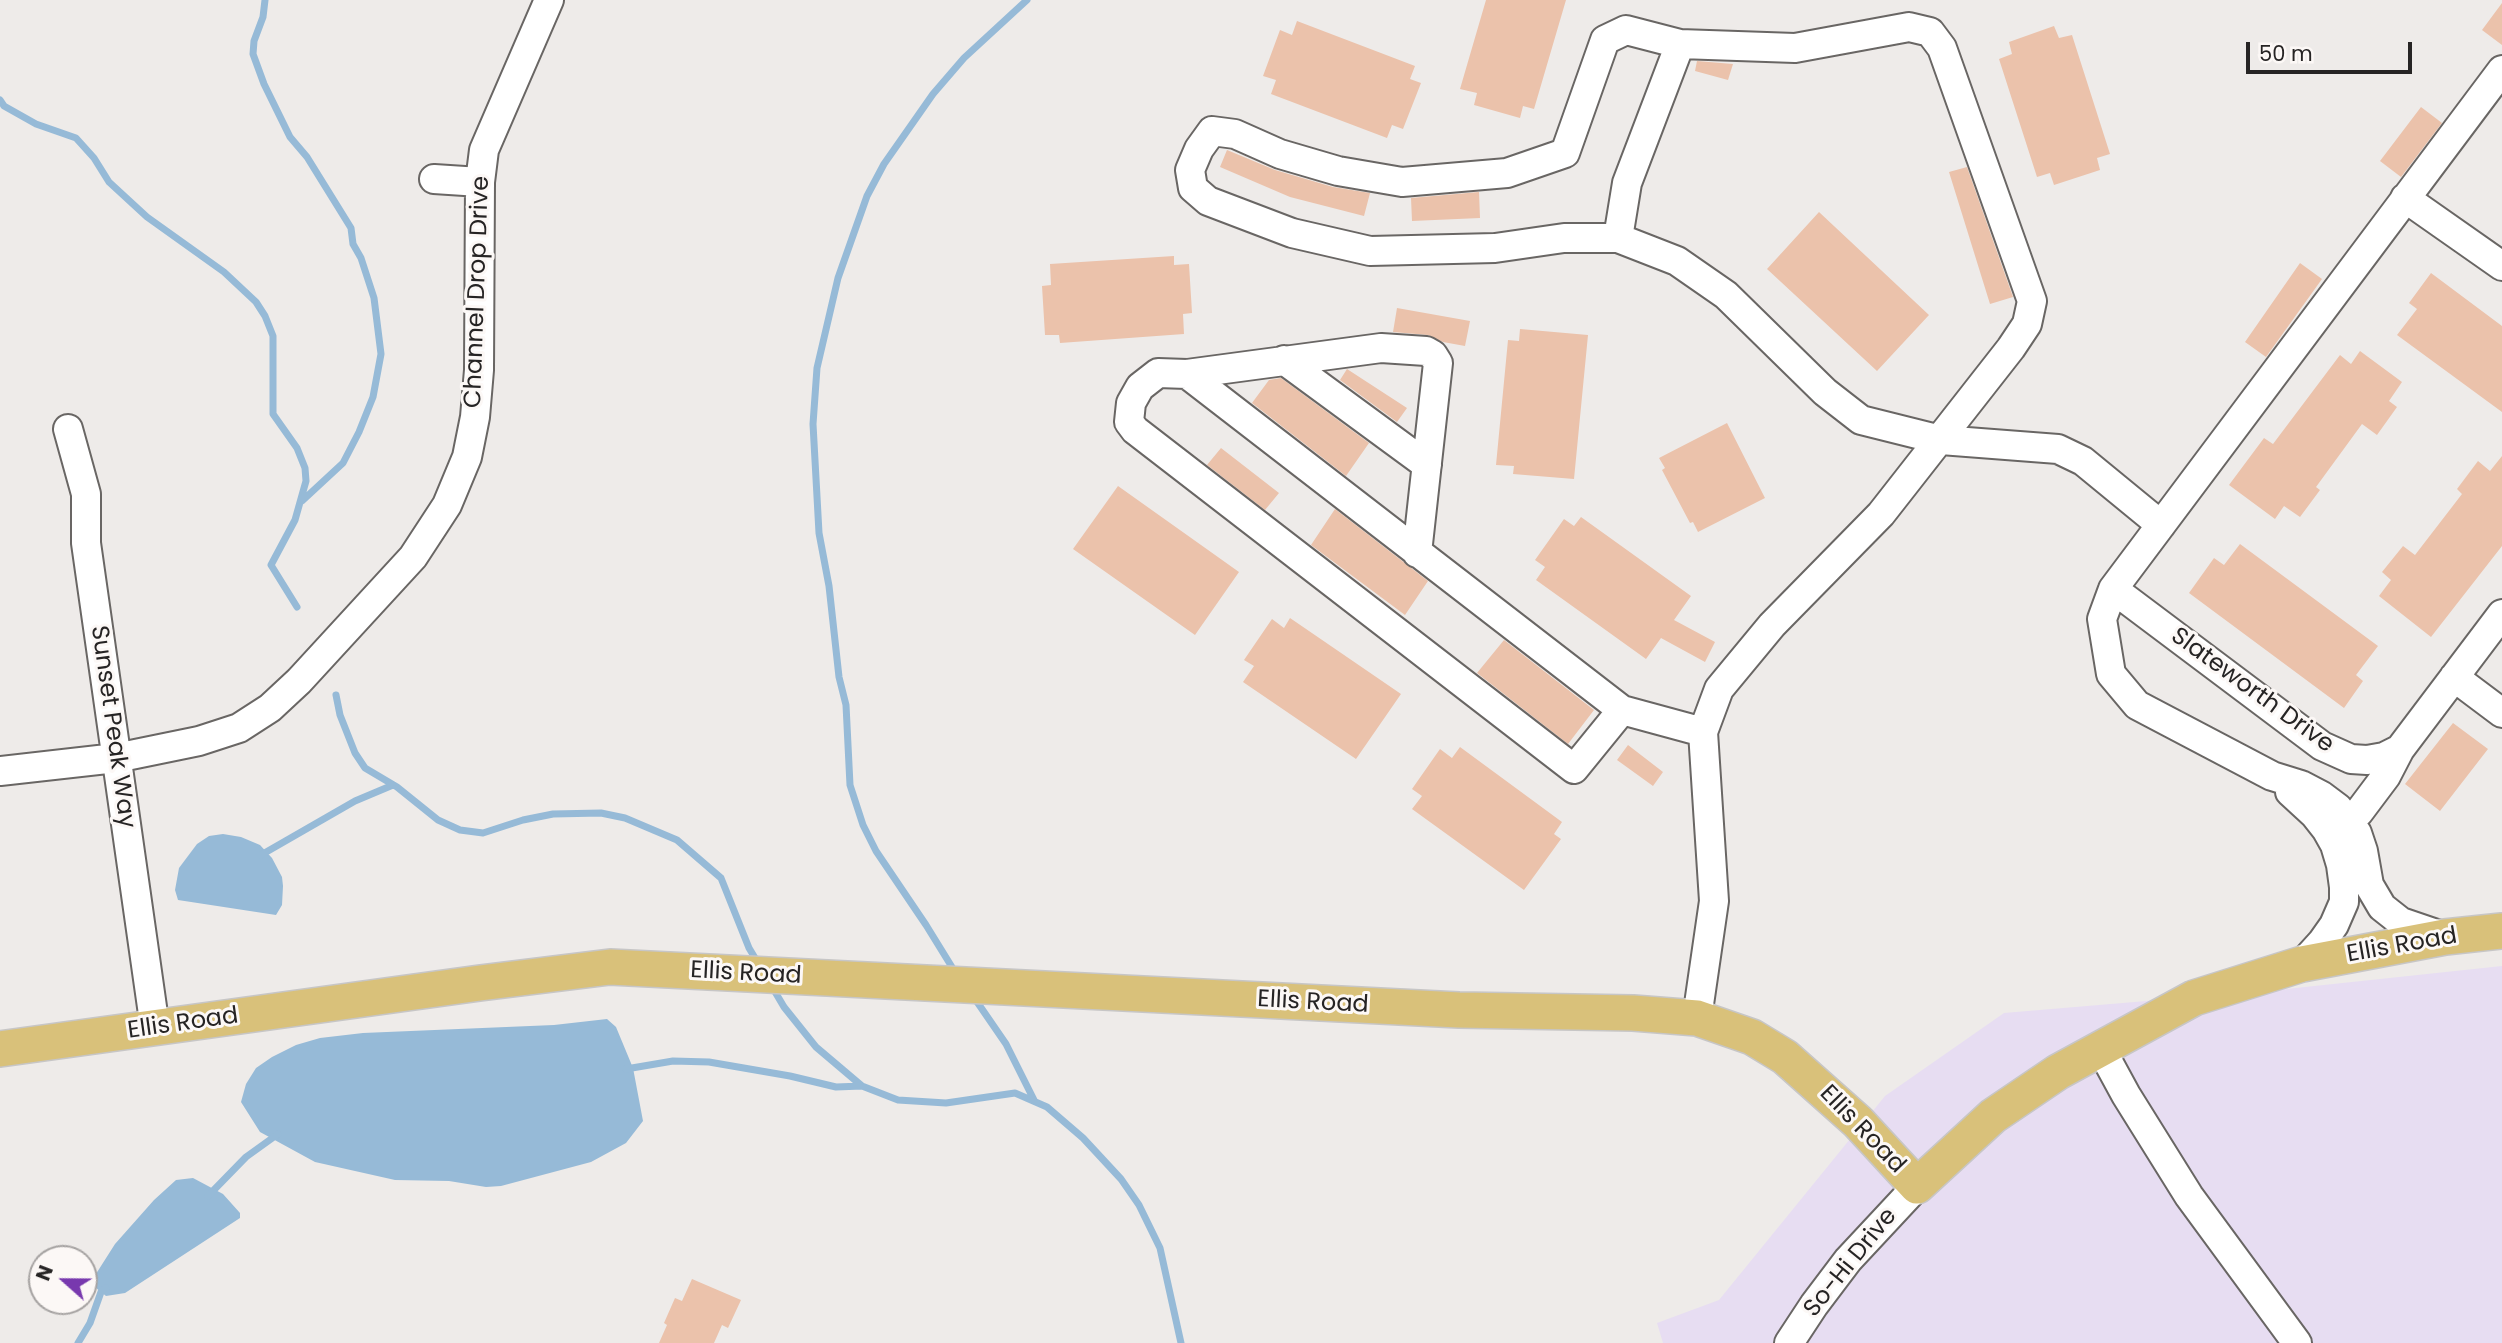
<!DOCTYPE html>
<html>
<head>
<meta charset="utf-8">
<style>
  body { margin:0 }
  #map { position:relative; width:2502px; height:1343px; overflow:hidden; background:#eeebe9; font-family:Poppins,sans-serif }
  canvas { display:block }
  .north { position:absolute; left:28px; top:1245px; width:70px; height:70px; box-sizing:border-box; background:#fcf8f6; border:2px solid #a6a3a2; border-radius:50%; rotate:291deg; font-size:19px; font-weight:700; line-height:28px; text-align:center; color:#262424 }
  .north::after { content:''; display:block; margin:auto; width:24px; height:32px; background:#7839ae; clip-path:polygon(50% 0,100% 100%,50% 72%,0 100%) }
  .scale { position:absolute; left:2246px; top:42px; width:166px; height:32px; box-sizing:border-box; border:4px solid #262424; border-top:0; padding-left:9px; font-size:21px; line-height:24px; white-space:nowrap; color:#262424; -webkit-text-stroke:5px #fcf8f6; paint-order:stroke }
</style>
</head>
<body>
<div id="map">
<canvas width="2502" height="1343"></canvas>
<div class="north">N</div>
<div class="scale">50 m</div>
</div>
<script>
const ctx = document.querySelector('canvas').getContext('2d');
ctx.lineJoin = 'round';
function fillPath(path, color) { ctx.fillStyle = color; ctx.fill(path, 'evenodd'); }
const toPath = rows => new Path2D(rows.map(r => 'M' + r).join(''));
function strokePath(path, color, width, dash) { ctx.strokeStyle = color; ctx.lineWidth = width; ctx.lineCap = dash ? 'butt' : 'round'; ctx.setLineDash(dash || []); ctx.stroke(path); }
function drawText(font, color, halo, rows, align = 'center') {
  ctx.font = font + ' Poppins,sans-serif'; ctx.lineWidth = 6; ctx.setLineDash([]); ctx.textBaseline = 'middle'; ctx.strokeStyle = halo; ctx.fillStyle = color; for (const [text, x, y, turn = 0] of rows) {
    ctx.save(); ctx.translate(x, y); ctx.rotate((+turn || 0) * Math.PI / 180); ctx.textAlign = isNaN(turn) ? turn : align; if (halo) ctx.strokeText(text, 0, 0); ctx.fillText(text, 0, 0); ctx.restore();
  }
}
fillPath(toPath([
  [2502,966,2502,1343,1663,1343,1657,1323,1719,1300,1885,1096,2004,1013,2277,990]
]), '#e7ddf2');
fillPath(toPath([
  [223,834,241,837,260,845,272,858,282,877,283,886,282,905,276,915,178,900,175,890,179,868,197,844,209,836],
  [607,1019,616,1027,633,1068,643,1121,626,1143,591,1162,501,1186,486,1187,449,1181,395,1180,315,1162,260,1132,241,1102,246,1084,256,1068,272,1057,296,1045,320,1038,363,1033,554,1025],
  [193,1178,223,1194,240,1213,240,1218,125,1293,106,1296,96,1288,94,1277,115,1244,154,1200,176,1180]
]), '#96bad7');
strokePath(toPath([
  [265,0,263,17,254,41,253,54,264,84,290,137,307,157,351,228,353,244,361,258,374,298,381,354,373,397,359,432,343,463,302,501],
  [0,100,4,106,36,124,76,138,94,158,109,182,147,217,224,272,256,302,265,316,273,336,273,414,297,448,305,468,306,481,295,520,271,565,297,607],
  [336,695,340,715,355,753,365,768,397,787,438,820,460,830,483,833,523,820,553,814,601,813,625,818,677,840,721,878,749,948,758,963],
  [261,855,355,801,393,785],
  [955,972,926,925,876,851,863,825,850,785,846,705,839,677,829,586,819,533,813,424,817,368,838,278,867,196,884,164,933,94,964,58,1027,0],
  [771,985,784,1007,816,1047,862,1086,898,1100,946,1103,1015,1093,1047,1107,1083,1138,1121,1179,1139,1205,1160,1248,1181,1343],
  [973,996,1006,1044,1034,1100],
  [626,1069,673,1061,709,1062,790,1076,836,1087,862,1086],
  [208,1196,246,1157,278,1134],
  [78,1343,90,1323,101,1292,106,1288]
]), '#96bad7', 7);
fillPath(toPath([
  [1486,0,1566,0,1534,109,1523,106,1520,118,1474,105,1477,93,1460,89],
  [2502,3,2502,45,2482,30],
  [1297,21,1415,66,1410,79,1421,83,1403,129,1392,125,1387,138,1271,94,1276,80,1263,76,1280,30,1292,35],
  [2054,26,2059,38,2072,35,2110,154,2097,158,2100,170,2054,185,2050,173,2037,177,1999,59,2012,54,2009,42],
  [1697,61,1733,64,1728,80,1695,71],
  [2421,107,2442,123,2401,177,2380,161],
  [1227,150,1275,170,1333,187,1370,193,1364,216,1290,197,1220,167],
  [1967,167,2013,297,1990,304,1949,172],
  [1479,192,1480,218,1412,221,1411,198],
  [1819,212,1929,315,1877,371,1767,269],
  [1174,256,1174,265,1189,264,1192,313,1183,314,1184,334,1060,343,1059,335,1045,335,1042,286,1051,285,1050,264],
  [2300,263,2322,279,2266,357,2245,342],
  [2431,273,2502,326,2502,412,2397,335,2417,309,2409,303],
  [1397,308,1470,321,1465,346,1443,342,1428,335,1393,332],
  [1520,329,1588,335,1574,479,1513,474,1514,466,1496,465,1508,340,1519,341],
  [2360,351,2402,382,2389,401,2397,407,2377,435,2362,424,2316,487,2320,490,2300,517,2284,506,2275,519,2229,485,2264,438,2273,444,2340,355,2351,364],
  [1347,369,1407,408,1397,422,1340,380],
  [1281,378,1369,443,1346,476,1252,403,1269,380],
  [1727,423,1765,498,1698,532,1693,522,1690,523,1662,470,1665,468,1659,458],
  [1221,448,1279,493,1265,510,1207,465],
  [2502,456,2502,546,2431,637,2379,596,2391,580,2382,572,2403,546,2415,555,2462,494,2457,489,2478,461,2490,471],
  [1118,486,1239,572,1195,635,1073,549],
  [1335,509,1428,581,1405,615,1311,545],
  [1581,517,1691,596,1674,620,1715,642,1705,662,1661,638,1646,659,1536,580,1545,567,1535,560,1564,519,1574,526],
  [2240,544,2378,646,2356,675,2363,681,2344,708,2189,593,2214,558,2224,565],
  [1290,618,1401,694,1356,759,1243,682,1254,666,1244,660,1272,619,1284,628],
  [1504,640,1594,710,1568,744,1477,673],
  [2453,723,2488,749,2440,811,2405,784],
  [1628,745,1663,772,1653,786,1617,760],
  [1460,747,1562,822,1554,834,1561,839,1524,890,1412,809,1422,796,1412,789,1440,749,1452,758],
  [692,1279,741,1300,728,1328,722,1325,714,1343,659,1343,667,1325,664,1323,675,1298,682,1301]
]), '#ebc2ab');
const minor = toPath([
  [1680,44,1626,30,1605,40,1565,153,1507,173,1402,182,1338,171,1280,154,1235,134,1212,131,1199,149,1190,170,1193,188,1208,201,1292,233,1370,251,1495,248,1564,238,1618,238,1677,261,1726,295,1825,392,1861,420,1941,440,2058,449,2083,461,2161,525],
  [434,179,480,182],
  [2405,198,2502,266],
  [1618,238,1627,183,1680,44,1795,48,1909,27,1930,32,1942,48,2032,301,2027,324,2011,348,1881,514,1772,625,1719,689,1703,732,1714,901,1697,1018],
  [1284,360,1427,465],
  [1187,374,1381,348,1426,351,1433,355,1438,363,1417,553],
  [68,429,86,494,86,543,155,1028],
  [2113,589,2322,746,2351,759,2367,760,2384,757,2400,749,2502,614],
  [2454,677,2502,713],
  [1622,710,1574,769,1135,430,1129,422,1131,403,1140,387,1158,373,1187,374,1622,710,1703,732],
  [0,771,116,758,199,741,239,728,270,708,299,681,413,557,447,505,467,457,475,417,479,370,480,182,484,150,549,0],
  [2290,792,2315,815,2326,829,2335,845,2341,865,2344,887,2344,902,2334,925,2322,942,2302,964],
  [2349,821,2359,812,2386,776,2400,749],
  [2445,937,2401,922,2382,907,2369,885,2363,851,2357,833,2338,808,2322,796,2301,785,2272,776,2137,705,2111,674,2102,619,2113,589,2502,70],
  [2101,1049,2126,1095,2189,1196,2297,1343],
  [1789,1343,1814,1305,1848,1260,1917,1186]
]);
const major = toPath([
  [0,1049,480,983,610,967,1459,1010,1633,1013,1697,1018,1752,1037,1785,1057,1858,1122,1917,1186,1993,1116,2058,1072,2194,998,2302,964,2445,937,2502,931]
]);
strokePath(minor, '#696664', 32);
strokePath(major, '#c7c6c6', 38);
strokePath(minor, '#fff', 28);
strokePath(major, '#d9c17a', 35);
drawText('24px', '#262424', '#fcf8f6', [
  ["Channel Drop Drive",478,292,-88],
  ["Slateworth Drive",2252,691,36],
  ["Sunset Peak Way",112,727,82],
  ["Ellis Road",2402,946,-10],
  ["Ellis Road",746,974,3],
  ["Ellis Road",1313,1003,3],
  ["Ellis Road",183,1024,-8],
  ["Ellis Road",1862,1130,46],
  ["So-Hi Drive",1851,1263,-51]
]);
</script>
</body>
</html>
